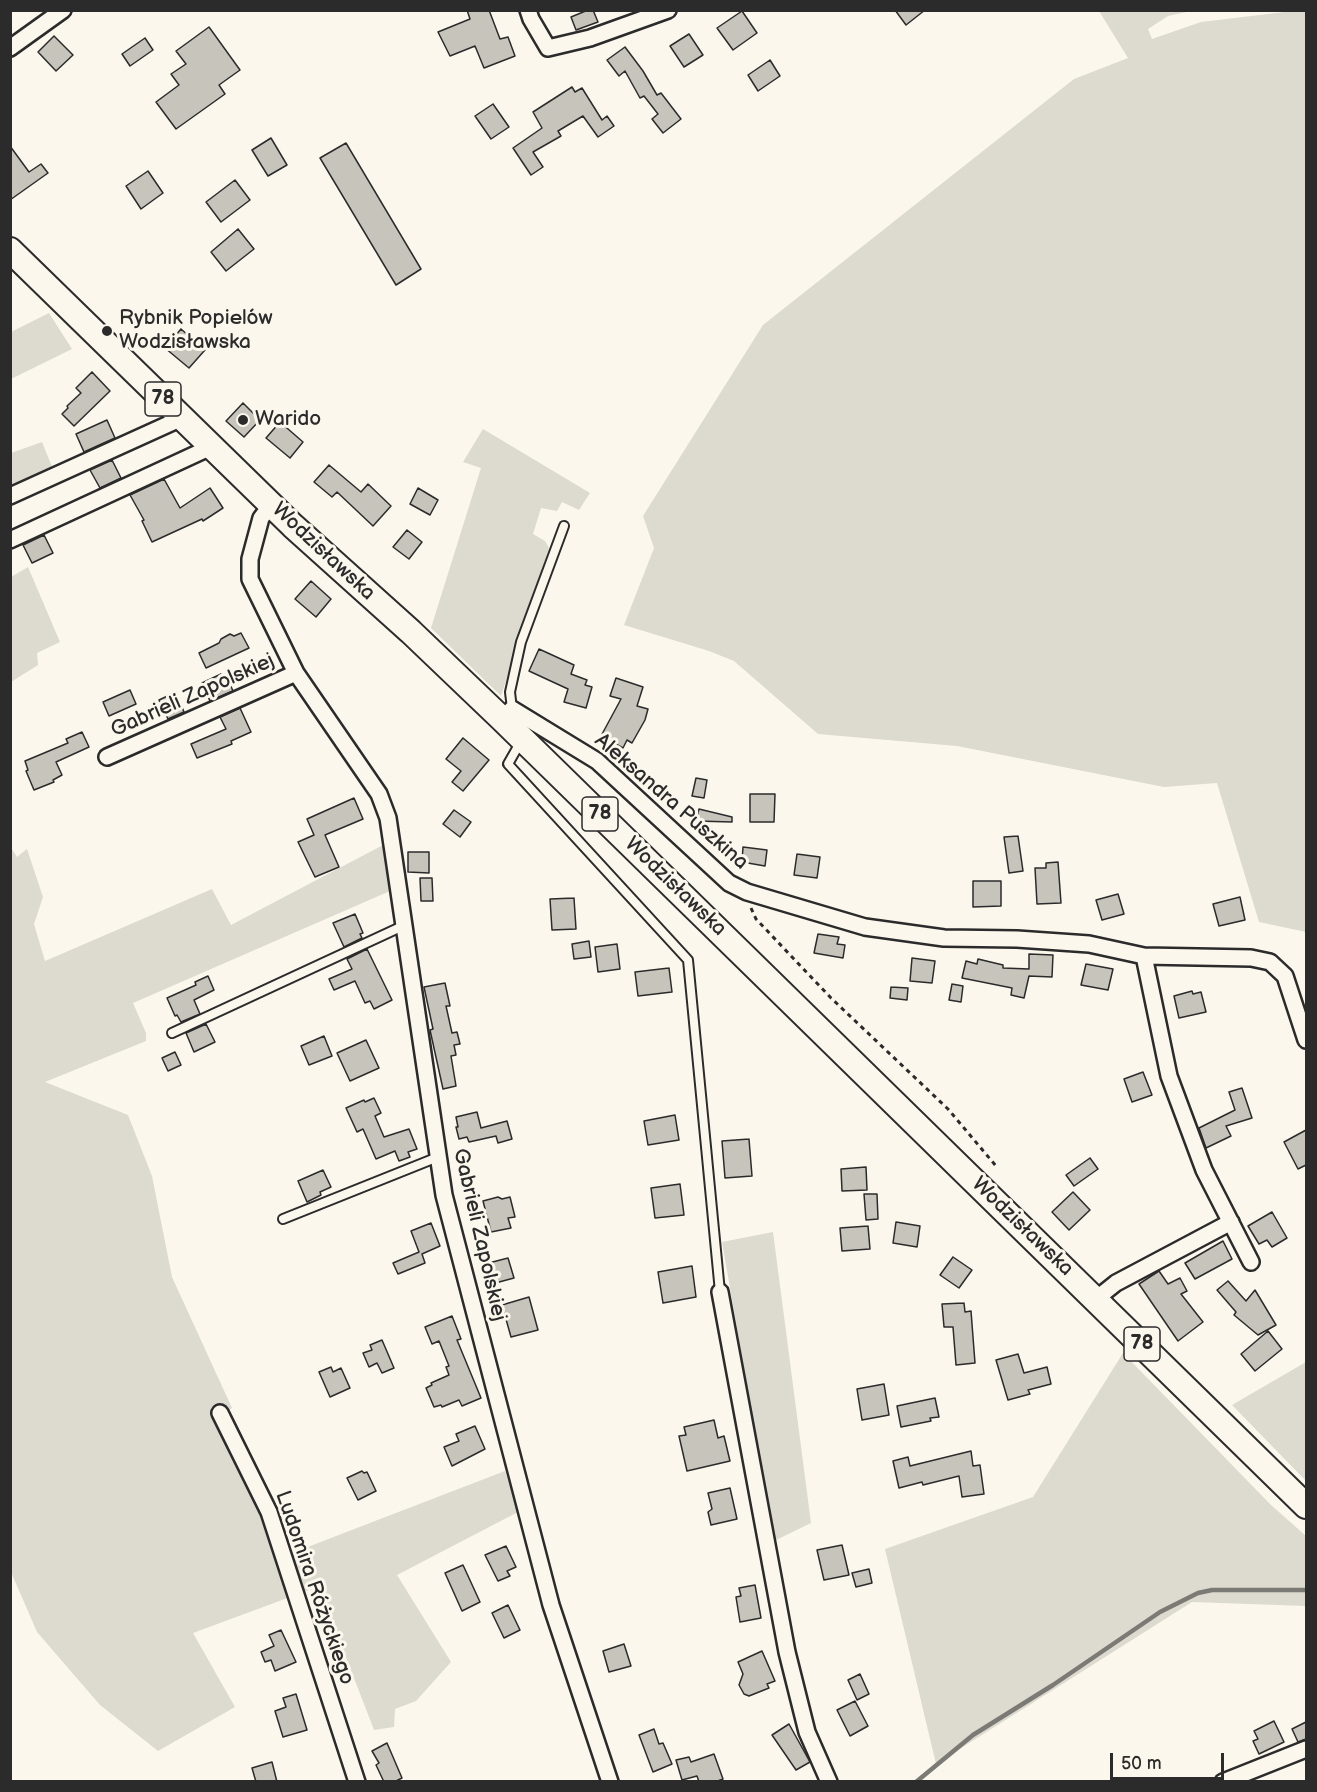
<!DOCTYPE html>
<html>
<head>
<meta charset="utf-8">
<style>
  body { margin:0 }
  #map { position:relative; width:1317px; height:1792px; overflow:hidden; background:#fbf7ec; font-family:"Balsamiq Sans",sans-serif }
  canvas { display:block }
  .frame { position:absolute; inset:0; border:12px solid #2b2b2b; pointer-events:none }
  .scale { position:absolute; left:1110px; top:1753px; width:114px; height:27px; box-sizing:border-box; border:3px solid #2b2b2b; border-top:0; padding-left:8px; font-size:18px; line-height:21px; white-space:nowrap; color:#2b2b2b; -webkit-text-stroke:4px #fbf7ec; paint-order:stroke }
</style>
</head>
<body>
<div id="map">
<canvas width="1317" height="1792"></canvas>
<div class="frame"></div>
<div class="scale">50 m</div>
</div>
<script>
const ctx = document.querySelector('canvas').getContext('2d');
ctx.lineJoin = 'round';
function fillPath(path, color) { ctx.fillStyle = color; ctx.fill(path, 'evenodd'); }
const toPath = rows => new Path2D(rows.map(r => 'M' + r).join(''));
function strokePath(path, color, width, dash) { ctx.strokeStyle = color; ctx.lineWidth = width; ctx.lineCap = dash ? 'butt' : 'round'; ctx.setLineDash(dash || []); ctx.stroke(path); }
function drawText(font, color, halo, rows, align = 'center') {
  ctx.font = font + ' "Balsamiq Sans",sans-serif'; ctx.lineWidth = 6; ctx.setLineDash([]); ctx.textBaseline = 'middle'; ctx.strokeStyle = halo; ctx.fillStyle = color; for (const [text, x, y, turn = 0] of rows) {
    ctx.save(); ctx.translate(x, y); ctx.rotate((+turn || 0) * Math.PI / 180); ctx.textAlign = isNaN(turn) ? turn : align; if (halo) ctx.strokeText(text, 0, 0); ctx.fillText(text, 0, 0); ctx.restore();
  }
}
fillPath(toPath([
  [1099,11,1191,11,1168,16,1148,29,1152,39,1201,22,1293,11,1306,11,1306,932,1259,922,1217,783,1164,787,957,746,818,734,734,661,709,651,624,625,654,548,643,516,763,325,1074,79,1128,58],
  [49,313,72,349,11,379,11,332],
  [483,429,590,493,579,510,562,502,557,511,541,508,533,534,545,541,549,548,501,696,431,628,481,468,463,462],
  [42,442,53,469,11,489,11,453],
  [28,567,60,642,37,653,38,665,11,682,11,577],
  [385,844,390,891,133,1003,146,1033,146,1041,45,1082,128,1115,152,1176,172,1277,232,1408,217,1419,267,1515,293,1596,193,1633,235,1707,158,1751,100,1705,37,1632,11,1572,10,846,17,857,27,849,43,897,34,924,45,961,212,889,231,925],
  [773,1232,811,1523,774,1541,722,1242],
  [1123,1353,1271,1505,1306,1536,1306,1606,1192,1602,936,1764,885,1549,1033,1497],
  [1306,1362,1306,1481,1232,1405],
  [505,1471,518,1512,397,1575,451,1662,416,1701,395,1709,394,1727,374,1730,319,1587,303,1592,292,1553]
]), '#dddad0');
strokePath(toPath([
  [916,1782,973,1735,1053,1685,1160,1612,1198,1593,1212,1590,1306,1590]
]), '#7b7a75', 4.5);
const building = toPath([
  [467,10,489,10,500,39,508,37,515,56,484,68,475,46,450,56,438,32,470,19,467,10],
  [588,10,593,10,598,22,576,30,571,17,588,10],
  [895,10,925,10,906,25,895,10],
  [742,11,757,33,733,50,717,28,742,11],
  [209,27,240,70,219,85,225,94,176,129,156,102,179,85,171,74,186,64,176,51,209,27],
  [689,34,703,55,684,67,670,46,689,34],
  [54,36,73,55,56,71,38,52,54,36],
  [145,38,153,50,130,66,122,54,145,38],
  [625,47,643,71,657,95,661,93,681,119,663,133,652,119,658,114,644,96,640,98,625,71,619,76,607,60,625,47],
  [770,60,780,76,758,91,748,75,770,60],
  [572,87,575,92,582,88,602,120,607,116,614,126,598,137,583,116,558,131,561,136,533,152,543,167,531,175,513,148,542,128,533,112,572,87],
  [493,104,509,127,491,139,475,116,493,104],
  [271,138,287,165,268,176,252,150,271,138],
  [346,143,421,269,396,285,320,158,346,143],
  [10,146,29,172,41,164,48,173,10,200,10,146],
  [148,171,163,193,141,209,126,186,148,171],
  [235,180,250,200,221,222,206,202,235,180],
  [238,229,254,249,226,271,211,252,238,229],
  [181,329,205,350,189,368,165,348,181,329],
  [92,372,110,391,74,426,62,414,68,408,67,406,81,393,76,388,92,372],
  [243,403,260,420,244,437,226,421,243,403],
  [107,420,115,438,84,452,76,434,107,420],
  [280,422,303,442,290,458,266,438,280,422],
  [112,460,121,478,100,488,90,470,112,460],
  [329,465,361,492,368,484,391,506,373,526,337,492,332,497,314,482,329,465],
  [164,479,180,508,210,488,223,508,203,521,202,519,152,542,142,521,144,520,130,495,164,479],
  [418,488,438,500,430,515,410,504,418,488],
  [407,530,422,542,409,559,393,547,407,530],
  [44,535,53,553,32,563,23,545,44,535],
  [311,581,331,599,316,617,295,599,311,581],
  [241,633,249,648,206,668,199,653,219,643,221,639,230,634,234,636,241,633],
  [539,649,574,665,571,674,587,680,585,685,592,687,586,708,564,702,568,689,529,671,539,649],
  [221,674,226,685,230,684,233,691,210,701,202,683,221,674],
  [616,678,643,687,637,706,648,709,645,720,632,743,627,740,623,748,601,736,621,699,610,696,616,678],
  [130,690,136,704,109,716,103,702,130,690],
  [176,692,184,712,168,719,159,700,176,692],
  [240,708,251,732,231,741,232,744,197,758,191,744,226,729,220,717,240,708],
  [82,732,89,747,56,762,62,775,53,780,54,782,34,790,26,771,28,770,25,761,68,743,66,739,82,732],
  [463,738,489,760,463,791,452,782,461,771,446,759,463,738],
  [696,778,707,780,704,798,692,796,696,778],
  [750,794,775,794,774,822,750,822,750,794],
  [354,798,363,819,325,835,339,867,315,877,298,842,314,835,307,819,354,798],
  [699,809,732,817,732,822,696,821,699,809],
  [454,810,471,822,460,837,443,824,454,810],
  [1018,836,1023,871,1009,873,1004,837,1018,836],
  [743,847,767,850,765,866,742,862,743,847],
  [408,852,429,852,429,873,408,872,408,852],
  [797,854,820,857,817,878,794,875,797,854],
  [1058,862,1061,903,1037,904,1035,868,1046,868,1046,863,1058,862],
  [420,878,432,878,433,901,421,901,420,878],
  [973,881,1001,881,1001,906,973,907,973,881],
  [1118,894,1124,914,1102,920,1096,900,1118,894],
  [1240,897,1245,920,1219,926,1213,904,1240,897],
  [574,898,576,929,552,930,550,899,574,898],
  [355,914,363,933,360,934,362,938,344,947,333,923,355,914],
  [818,934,839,937,837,944,845,945,843,958,814,953,818,934],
  [589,941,591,957,574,959,572,944,589,941],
  [617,944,620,969,598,972,595,947,617,944],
  [367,949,392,1000,374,1009,370,1001,365,1003,355,981,334,990,329,979,352,969,347,959,367,949],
  [1029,954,1053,955,1052,977,1029,976,1024,998,1011,995,1012,988,962,978,966,961,977,964,978,959,1003,965,1003,968,1029,969,1029,954],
  [912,958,935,961,932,983,910,981,912,958],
  [1086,964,1113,969,1108,990,1081,985,1086,964],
  [669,968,672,992,638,996,635,972,669,968],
  [208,976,214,990,194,1000,200,1014,181,1022,177,1015,175,1016,167,998,196,985,195,982,208,976],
  [445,983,450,1006,446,1006,452,1033,457,1032,460,1044,454,1045,456,1055,451,1056,456,1086,443,1089,430,1030,433,1029,424,987,445,983],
  [952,984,963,986,961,1002,949,1000,952,984],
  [891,987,908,988,907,1000,890,998,891,987],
  [1192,991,1193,994,1201,992,1206,1012,1179,1018,1174,996,1192,991],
  [206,1024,215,1042,194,1052,186,1033,206,1024],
  [324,1036,332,1056,309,1065,301,1046,324,1036],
  [366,1040,379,1068,350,1081,337,1053,366,1040],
  [175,1052,181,1065,168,1071,162,1058,175,1052],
  [1143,1072,1152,1095,1132,1102,1124,1079,1143,1072],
  [1242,1088,1252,1118,1226,1126,1231,1136,1206,1148,1199,1128,1235,1110,1229,1092,1242,1088],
  [374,1098,381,1113,375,1116,384,1137,409,1129,417,1149,408,1152,410,1157,399,1161,395,1151,376,1159,363,1129,357,1132,346,1108,364,1100,365,1102,374,1098],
  [477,1112,481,1128,507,1121,512,1139,498,1143,496,1136,469,1142,467,1137,459,1139,456,1127,458,1127,456,1117,477,1112],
  [675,1115,679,1140,648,1145,644,1121,675,1115],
  [1306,1130,1306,1165,1298,1169,1284,1142,1306,1130],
  [749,1139,752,1176,725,1178,722,1141,749,1139],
  [1090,1158,1098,1169,1074,1186,1066,1175,1090,1158],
  [866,1167,867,1190,842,1191,841,1169,866,1167],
  [323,1170,331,1187,320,1192,321,1195,307,1202,298,1181,323,1170],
  [680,1184,684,1215,655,1218,651,1188,680,1184],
  [1073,1192,1090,1210,1069,1230,1052,1212,1073,1192],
  [864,1194,877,1194,878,1219,866,1220,864,1194],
  [498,1197,502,1199,510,1197,515,1217,508,1218,511,1228,491,1232,483,1201,498,1197],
  [1272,1212,1287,1238,1272,1247,1267,1240,1259,1244,1248,1226,1272,1212],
  [896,1222,920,1226,917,1247,893,1243,896,1222],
  [431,1223,440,1246,422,1254,425,1263,398,1274,393,1263,419,1252,411,1231,431,1223],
  [868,1226,870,1249,842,1251,840,1228,868,1226],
  [1223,1241,1232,1259,1195,1279,1185,1263,1223,1241],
  [953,1257,972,1270,959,1288,940,1275,953,1257],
  [508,1258,514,1278,488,1285,481,1265,508,1258],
  [692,1266,696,1297,663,1303,658,1272,692,1266],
  [1159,1271,1168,1284,1180,1278,1187,1291,1181,1294,1203,1322,1178,1341,1139,1284,1159,1271],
  [1228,1281,1246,1301,1255,1290,1276,1325,1258,1335,1234,1315,1236,1312,1217,1290,1228,1281],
  [529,1297,538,1330,511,1337,502,1305,529,1297],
  [964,1303,965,1312,971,1311,975,1363,956,1365,953,1327,944,1327,942,1304,964,1303],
  [452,1316,461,1339,457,1340,481,1398,462,1406,459,1400,442,1407,441,1405,434,1407,426,1388,432,1385,431,1383,449,1375,446,1367,449,1366,439,1341,432,1344,425,1327,452,1316],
  [1268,1331,1282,1349,1255,1371,1241,1354,1268,1331],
  [382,1340,394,1368,382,1373,377,1363,369,1367,363,1353,372,1350,370,1345,382,1340],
  [1018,1354,1024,1373,1047,1367,1051,1384,1028,1390,1030,1394,1008,1400,996,1360,1018,1354],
  [331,1367,333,1372,341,1368,350,1388,330,1397,319,1372,331,1367],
  [884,1384,889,1415,862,1420,857,1389,884,1384],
  [935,1398,939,1417,930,1418,931,1421,901,1427,897,1406,935,1398],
  [714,1420,718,1438,724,1436,730,1461,687,1471,679,1436,686,1435,684,1427,714,1420],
  [475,1426,485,1449,452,1466,444,1447,459,1441,456,1434,475,1426],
  [971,1451,973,1466,980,1465,984,1494,962,1497,959,1476,923,1485,922,1482,899,1488,893,1461,908,1457,910,1466,971,1451],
  [362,1471,364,1473,367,1472,376,1491,358,1500,347,1478,362,1471],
  [730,1488,737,1519,711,1525,708,1512,712,1509,708,1493,730,1488],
  [842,1545,849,1575,824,1580,817,1550,842,1545],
  [506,1546,516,1567,507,1571,510,1576,498,1581,485,1555,506,1546],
  [463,1565,480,1602,462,1611,445,1573,463,1565],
  [869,1569,872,1583,856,1587,852,1573,869,1569],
  [755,1585,761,1618,740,1622,736,1597,741,1596,739,1588,755,1585],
  [508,1605,520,1630,504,1638,492,1613,508,1605],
  [281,1630,296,1662,275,1671,271,1660,265,1662,261,1652,274,1646,269,1635,281,1630],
  [624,1644,631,1666,609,1672,603,1651,624,1644],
  [762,1651,775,1681,767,1684,769,1688,749,1696,744,1694,739,1685,743,1674,738,1662,762,1651],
  [860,1674,869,1694,857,1700,848,1680,860,1674],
  [296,1694,307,1730,283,1737,275,1711,286,1707,283,1698,296,1694],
  [855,1701,868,1726,850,1736,837,1710,855,1701],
  [1274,1721,1284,1742,1259,1754,1253,1741,1258,1739,1254,1731,1274,1721],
  [1306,1722,1306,1739,1298,1742,1292,1729,1306,1722],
  [789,1724,810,1762,796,1770,772,1735,789,1724],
  [654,1729,659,1744,663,1743,672,1764,653,1772,639,1735,654,1729],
  [387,1743,402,1778,394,1782,384,1782,376,1765,379,1763,372,1751,387,1743],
  [714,1754,723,1779,715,1782,699,1782,697,1776,682,1780,676,1760,689,1757,691,1762,714,1754],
  [272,1762,277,1782,256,1782,252,1768,272,1762]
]);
fillPath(building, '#c7c4bc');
strokePath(building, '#2b2b2b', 1.5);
const service = toPath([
  [512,709,510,692,521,642,564,526],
  [520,743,508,764,688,960,720,1292],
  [172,1033,405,925],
  [283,1219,438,1157]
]);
const minor = toPath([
  [528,10,531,19,548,48,590,38,668,10],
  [10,48,63,10],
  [10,496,182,418],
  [271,505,261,518,250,559,250,579,296,673,379,794,388,818,444,1195,551,1605,610,1782],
  [10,540,211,447],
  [502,719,512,709,597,761,729,883,747,892,865,927,944,938,1017,939,1089,944,1144,956,1251,958,1270,962,1285,976,1306,1040],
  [107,757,296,673],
  [1144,956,1169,1076,1204,1170,1251,1262],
  [720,1292,787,1652,807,1732,829,1782],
  [1096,1299,1116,1283,1231,1222],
  [220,1413,269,1512,357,1782],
  [1223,1782,1306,1749]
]);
const primary = toPath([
  [10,250,293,526,411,632,502,719,1306,1506]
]);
strokePath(service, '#2b2b2b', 12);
strokePath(minor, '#2b2b2b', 20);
strokePath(primary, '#2b2b2b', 28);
strokePath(toPath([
  [751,908,756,919,831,998,948,1109,996,1166]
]), '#2b2b2b', 3, [4.5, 4.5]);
strokePath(service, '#fbf7ec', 8);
strokePath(minor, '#fbf7ec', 15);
strokePath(primary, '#fbf7ec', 24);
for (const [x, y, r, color] of [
  [107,331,6,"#2b2b2b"],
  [243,420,6,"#2b2b2b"]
]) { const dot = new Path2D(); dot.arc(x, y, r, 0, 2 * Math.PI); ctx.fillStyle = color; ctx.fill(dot); strokePath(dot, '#fbf7ec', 2); }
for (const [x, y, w] of [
  [163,399,36],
  [600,814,36],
  [1142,1344,36]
]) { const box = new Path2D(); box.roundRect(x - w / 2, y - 17, w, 34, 4.5); ctx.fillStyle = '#fbf7ec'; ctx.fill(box); strokePath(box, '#2b2b2b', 1.5); }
drawText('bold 20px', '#2b2b2b', null, [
  ["78",163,399],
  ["78",600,814],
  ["78",1142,1344]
]);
drawText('21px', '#2b2b2b', '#fbf7ec', [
  ["Rybnik Popielów",119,319],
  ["Wodzisławska",119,343],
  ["Warido",255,420]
], 'left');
drawText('21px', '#2b2b2b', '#fbf7ec', [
  ["Wodzisławska",323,552,43],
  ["Gabrieli Zapolskiej",193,696,-24],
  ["Aleksandra Puszkina",671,802,41],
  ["Wodzisławska",675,887,44],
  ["Wodzisławska",1022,1227,44],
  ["Gabrieli Zapolskiej",479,1235,77],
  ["Ludomira Różyckiego",314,1588,71]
]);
</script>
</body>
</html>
